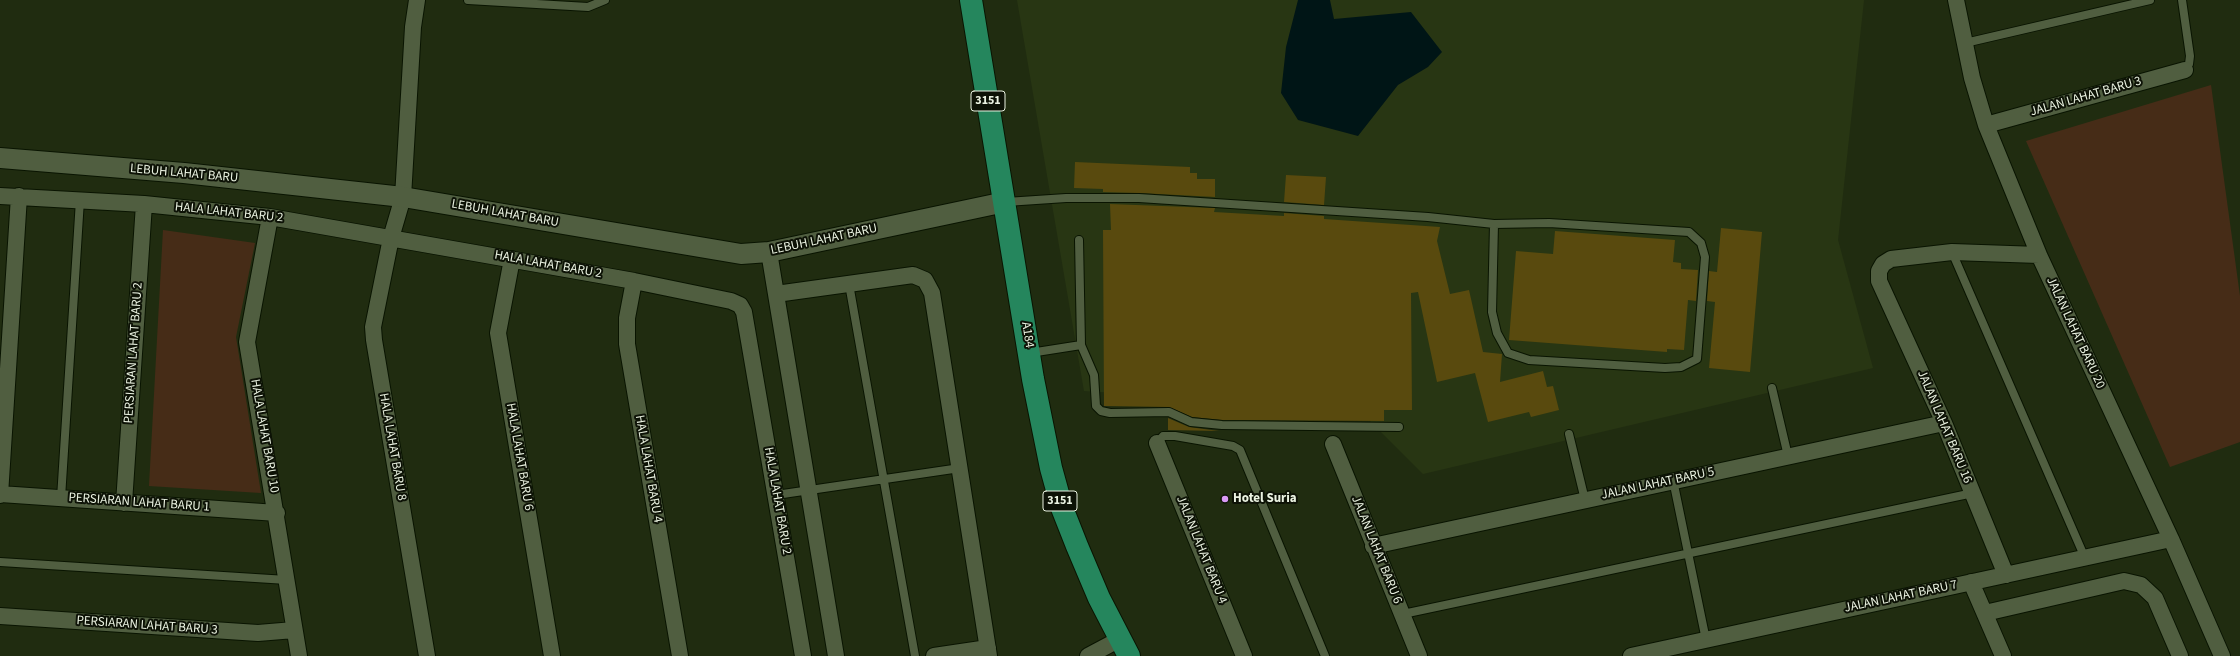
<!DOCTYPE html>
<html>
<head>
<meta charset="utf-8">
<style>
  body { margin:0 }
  canvas { display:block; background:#202c10 }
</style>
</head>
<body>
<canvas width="2240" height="656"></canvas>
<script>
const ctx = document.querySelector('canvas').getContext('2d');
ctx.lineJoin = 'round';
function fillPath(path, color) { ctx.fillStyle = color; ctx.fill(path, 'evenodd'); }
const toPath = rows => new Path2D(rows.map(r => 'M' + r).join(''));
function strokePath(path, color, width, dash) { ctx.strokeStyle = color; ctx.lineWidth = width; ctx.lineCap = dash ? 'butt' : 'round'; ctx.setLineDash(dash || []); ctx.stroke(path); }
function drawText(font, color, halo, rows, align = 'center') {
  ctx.font = font + ' "Source Sans 3",sans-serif'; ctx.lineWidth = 4; ctx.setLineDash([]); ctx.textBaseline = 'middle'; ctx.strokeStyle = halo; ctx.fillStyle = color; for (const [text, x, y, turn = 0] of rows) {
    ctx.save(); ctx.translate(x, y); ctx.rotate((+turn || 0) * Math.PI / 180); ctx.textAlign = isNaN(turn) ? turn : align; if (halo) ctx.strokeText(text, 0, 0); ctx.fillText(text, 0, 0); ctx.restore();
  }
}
fillPath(toPath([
  [1017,0,1864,0,1838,240,1873,368,1423,474,1357,408,1084,391]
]), '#283613');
fillPath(toPath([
  [2211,85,2240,296,2240,442,2170,467,2026,141],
  [163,230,255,243,236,337,261,493,149,486]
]), '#462c17');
fillPath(toPath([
  [1298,0,1330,0,1334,19,1411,12,1442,52,1428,67,1398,85,1358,136,1298,120,1281,93,1286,47]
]), '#001516');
fillPath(toPath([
  [1075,162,1190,167,1190,173,1197,173,1197,179,1215,179,1215,197,1139,193,1103,192,1103,189,1074,188],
  [1286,175,1326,177,1324,205,1284,202],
  [1110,204,1215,208,1214,212,1284,216,1284,213,1324,216,1324,219,1440,227,1437,241,1450,294,1469,290,1483,352,1502,354,1500,382,1543,371,1547,387,1553,386,1559,410,1531,417,1529,412,1488,422,1475,373,1437,382,1418,292,1411,293,1412,410,1384,410,1384,421,1222,420,1192,417,1169,407,1104,406,1103,230,1111,230],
  [1721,228,1762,232,1750,372,1709,368,1715,302,1707,301,1709,271,1717,272],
  [1555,231,1675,240,1673,262,1681,263,1681,269,1698,270,1696,301,1688,300,1684,350,1667,349,1667,352,1509,340,1516,251,1553,254],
  [1168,418,1189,427,1219,431,1168,430]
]), '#594a0e');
const service = toPath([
  [468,0,588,7,605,0],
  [2182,0,2190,56,2189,64,2185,70],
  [1965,43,2150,0],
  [1006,202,1066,198,1139,198,1428,217,1494,224,1492,312,1497,333,1508,353,1529,360,1665,368,1681,367,1697,359,1705,257,1701,243,1689,232,1549,223,1494,224],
  [1079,240,1081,345,1094,375,1096,406,1101,411,1110,413,1169,412,1191,422,1222,425,1399,427],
  [1952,252,2085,558],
  [849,284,915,656],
  [1030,353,1081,345],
  [1772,388,1788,456],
  [1569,434,1585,500],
  [1157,443,1163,436,1175,436,1233,446,1240,450,1325,656],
  [1673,480,1706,640],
  [776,495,960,468],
  [61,498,80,200],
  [0,562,287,580],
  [1403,614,1973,493]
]);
const minor = toPath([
  [417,0,413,27,403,197,391,238,373,327,374,340,427,656],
  [1956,0,1972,78,1986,125,2039,255,2171,539,2222,656],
  [1986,125,2185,70],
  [0,196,144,204,270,217,634,281,731,301,740,305,744,312,803,656],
  [270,217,247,342,299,656],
  [769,252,836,656],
  [512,259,498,333,552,656],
  [634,281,627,318,627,344,680,656],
  [776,294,913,275,925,280,932,293,989,656],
  [1157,443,1244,656],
  [1333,444,1419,656],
  [0,494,277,513],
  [0,495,19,196],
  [124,503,144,204],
  [1373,546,1944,423],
  [2006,575,1944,423,1879,281,1879,271,1883,264,1891,259,1952,252,2039,255],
  [1971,582,2003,656],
  [1985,613,2124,581,2141,585,2155,598,2180,656],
  [0,616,258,633,294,630],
  [934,656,988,648],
  [1088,656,1120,639],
  [1631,656,2171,539]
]);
const tertiary = toPath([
  [0,158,184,173,403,197,741,254,769,252,1005,202]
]);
const primary = toPath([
  [971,0,1033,379,1051,468,1062,508,1077,546,1099,598,1129,656]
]);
strokePath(service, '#091400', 10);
strokePath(minor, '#091400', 18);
strokePath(tertiary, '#091400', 22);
strokePath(primary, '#091400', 24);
strokePath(service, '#505e40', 8);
strokePath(minor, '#505e40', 16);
strokePath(tertiary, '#505e40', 20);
strokePath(primary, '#25865d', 22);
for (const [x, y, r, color] of [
  [1225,499,4,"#da9af6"]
]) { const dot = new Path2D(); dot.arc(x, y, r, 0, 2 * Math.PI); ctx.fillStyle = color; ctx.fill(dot); strokePath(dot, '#0d1206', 1.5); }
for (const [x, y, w] of [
  [988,101,34],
  [1060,501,34]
]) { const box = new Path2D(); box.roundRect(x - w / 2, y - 10, w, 20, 3); ctx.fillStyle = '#0d1206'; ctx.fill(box); strokePath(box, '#eaf2e1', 1); }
drawText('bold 12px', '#eaf2e1', null, [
  ["3151",988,101],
  ["3151",1060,501]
]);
drawText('13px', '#eaf2e1', '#0d1206', [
  ["JALAN LAHAT BARU 3",2086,97,-16],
  ["LEBUH LAHAT BARU",184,174,5],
  ["HALA LAHAT BARU 2",229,213,6],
  ["LEBUH LAHAT BARU",505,214,10],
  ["LEBUH LAHAT BARU",824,240,-12],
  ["HALA LAHAT BARU 2",548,265,10],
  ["JALAN LAHAT BARU 20",2075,333,65],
  ["A184",1027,335,81],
  ["PERSIARAN LAHAT BARU 2",134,353,-86],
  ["JALAN LAHAT BARU 16",1944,427,67],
  ["HALA LAHAT BARU 10",264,436,80],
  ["HALA LAHAT BARU 8",392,447,80],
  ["HALA LAHAT BARU 6",519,457,80],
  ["HALA LAHAT BARU 4",648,469,80],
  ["JALAN LAHAT BARU 5",1658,484,-12],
  ["HALA LAHAT BARU 2",777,501,80],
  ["PERSIARAN LAHAT BARU 1",139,503,4],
  ["JALAN LAHAT BARU 4",1201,550,68],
  ["JALAN LAHAT BARU 6",1376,550,68],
  ["JALAN LAHAT BARU 7",1901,597,-12],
  ["PERSIARAN LAHAT BARU 3",147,626,4]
]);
drawText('bold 13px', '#eaf2e1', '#0d1206', [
  ["Hotel Suria",1233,499]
], 'left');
</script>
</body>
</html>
